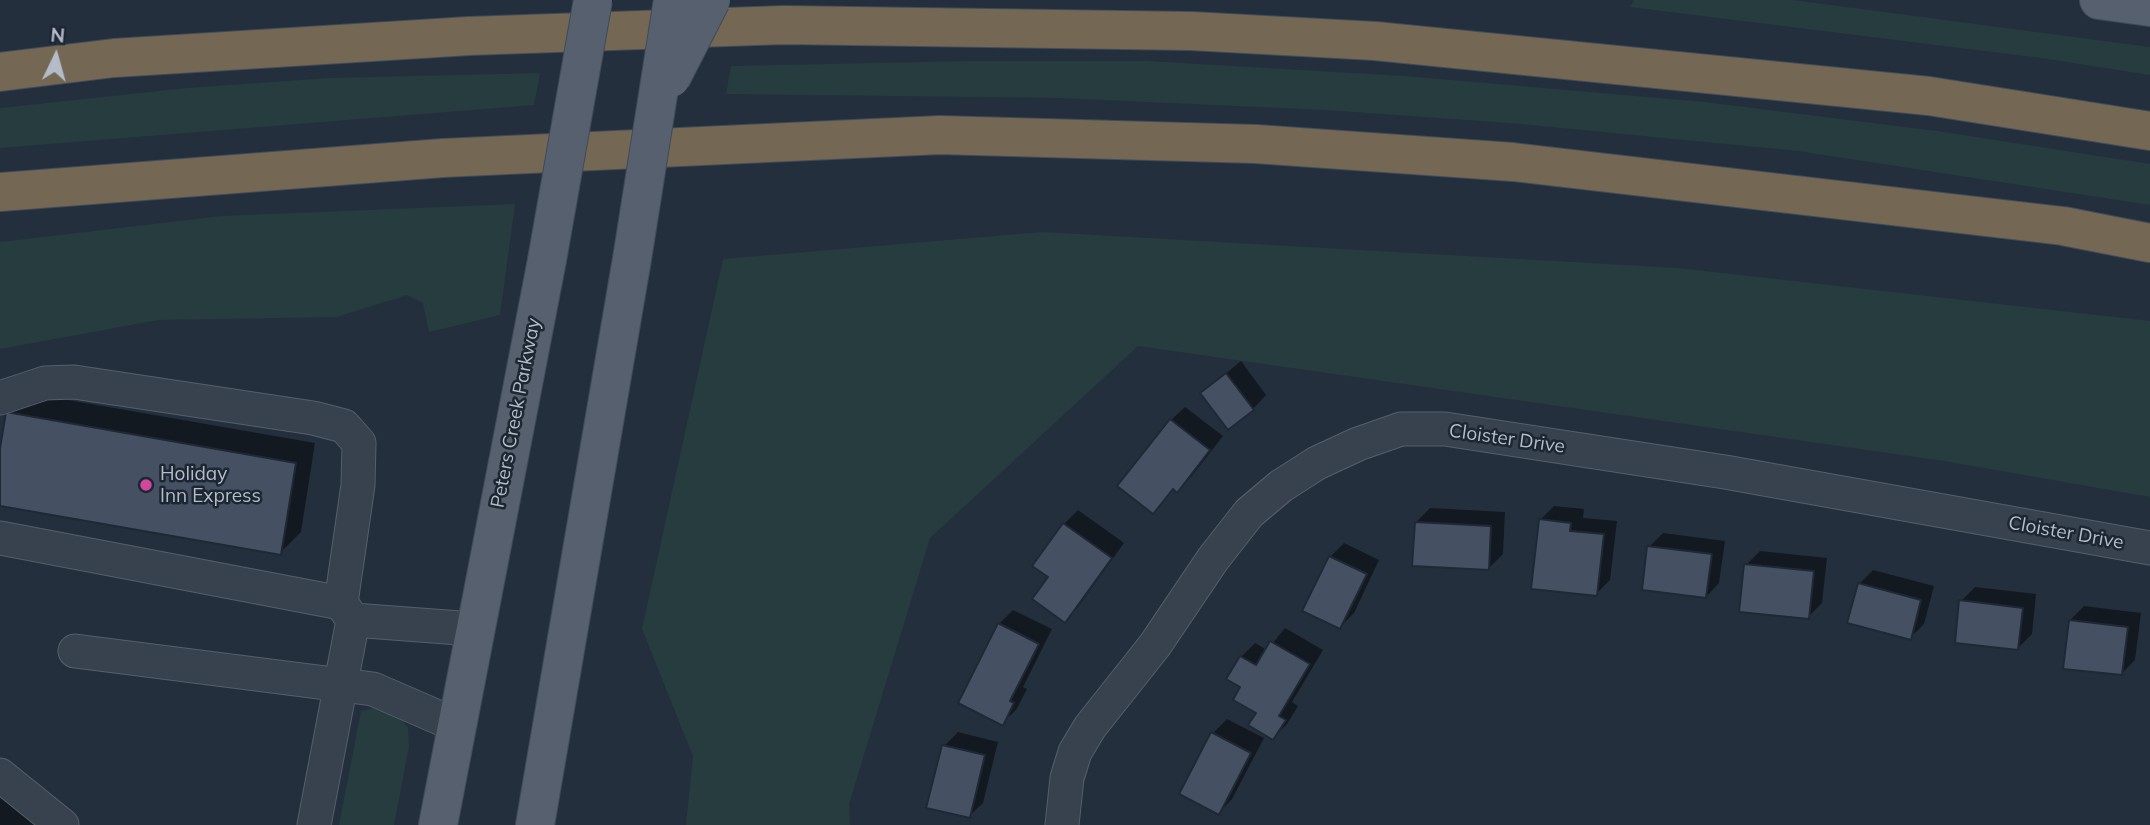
<!DOCTYPE html>
<html>
<head>
<meta charset="utf-8">
<style>
  body { margin:0 }
  #map { position:relative; width:2150px; height:825px; overflow:hidden; background:#242f3e; font-family:Mulish,sans-serif }
  canvas { display:block }
  .north { position:absolute; left:21px; top:21px; width:70px; height:70px; -webkit-text-stroke:5px #1d2633; paint-order:stroke; rotate:5deg; font-size:19px; font-weight:700; line-height:28px; text-align:center; color:#b4bcc9 }
  .north::after { content:''; display:block; margin:auto; width:24px; height:32px; background:#b4bcc9; clip-path:polygon(50% 0,100% 100%,50% 72%,0 100%) }
</style>
</head>
<body>
<div id="map">
<canvas width="2150" height="825"></canvas>
<div class="north">N</div>
</div>
<script>
const ctx = document.querySelector('canvas').getContext('2d');
ctx.lineJoin = 'round';
function fillPath(path, color) { ctx.fillStyle = color; ctx.fill(path, 'evenodd'); }
const toPath = rows => new Path2D(rows.map(r => 'M' + r).join(''));
function strokePath(path, color, width, dash) { ctx.strokeStyle = color; ctx.lineWidth = width; ctx.lineCap = dash ? 'butt' : 'round'; ctx.setLineDash(dash || []); ctx.stroke(path); }
function drawText(font, color, halo, rows, align = 'center') {
  ctx.font = font + ' Mulish,sans-serif'; ctx.lineWidth = 5; ctx.setLineDash([]); ctx.textBaseline = 'middle'; ctx.strokeStyle = halo; ctx.fillStyle = color; for (const [text, x, y, turn = 0] of rows) {
    ctx.save(); ctx.translate(x, y); ctx.rotate((+turn || 0) * Math.PI / 180); ctx.textAlign = isNaN(turn) ? turn : align; if (halo) ctx.strokeText(text, 0, 0); ctx.fillText(text, 0, 0); ctx.restore();
  }
}
fillPath(toPath([
  [1634,0,1793,0,2150,47,2150,75,2041,58,1630,7],
  [969,61,1147,61,1405,76,1705,102,1937,131,2150,164,2150,205,1798,151,1510,123,1325,110,1059,98,726,94,731,66],
  [540,73,534,105,0,148,0,108,187,88,329,78],
  [515,204,500,315,429,332,423,303,407,295,337,317,158,320,0,349,0,242,222,216],
  [1042,232,1678,268,2150,321,2150,497,1944,461,1138,346,930,538,849,804,850,825,686,825,693,756,642,629,723,259],
  [380,707,398,714,408,728,409,747,394,825,339,825,361,711]
]), '#263c3f');
fillPath(toPath([
  [1241,361,1266,395,1253,409,1202,393],
  [28,393,315,443,301,532,280,553,0,505,0,458,8,413],
  [1185,407,1223,436,1191,477,1177,491,1174,488,1153,512,1171,420],
  [1554,506,1584,509,1583,518,1617,521,1610,580,1596,594,1540,520],
  [1430,508,1505,512,1503,554,1489,568,1416,522],
  [1078,510,1124,543,1078,607,1065,620,1051,576,1064,524],
  [1663,533,1725,541,1719,583,1706,597,1649,547],
  [1344,543,1379,560,1354,613,1340,627,1330,557],
  [1760,551,1827,558,1822,603,1808,617,1746,565],
  [1873,570,1934,586,1924,624,1910,638,1859,584],
  [1975,587,2036,594,2032,634,2018,648,1961,601],
  [2084,606,2141,613,2135,660,2121,674,2070,620],
  [1013,610,1052,629,1023,687,1027,689,1016,710,1002,723,999,624],
  [1285,628,1323,650,1292,702,1298,706,1287,724,1273,738,1243,687,1241,657,1255,643,1267,650],
  [1227,719,1264,738,1232,799,1219,813,1213,733],
  [958,732,998,742,983,803,969,816,944,746],
  [0,794,38,825,0,825]
]), '#0007');
const building = toPath([
  [1226,373,1254,410,1228,430,1200,393,1226,373],
  [6,412,296,463,281,555,0,506,0,448,6,412],
  [1170,419,1210,450,1177,493,1173,489,1153,514,1117,486,1170,419],
  [1539,519,1571,523,1570,531,1604,534,1597,596,1531,589,1539,519],
  [1415,522,1491,526,1489,570,1412,566,1415,522],
  [1063,523,1112,558,1065,623,1032,599,1048,577,1032,566,1063,523],
  [1647,546,1712,554,1706,598,1642,590,1647,546],
  [1329,556,1367,574,1340,629,1302,611,1329,556],
  [1744,564,1814,571,1809,619,1739,612,1744,564],
  [1858,583,1921,600,1911,640,1847,623,1858,583],
  [1959,600,2023,608,2018,650,1955,643,1959,600],
  [2069,620,2128,627,2122,675,2063,669,2069,620],
  [998,623,1039,644,1010,701,1014,703,1003,726,958,703,998,623],
  [1270,641,1310,664,1279,716,1286,720,1273,740,1248,725,1256,713,1233,700,1240,687,1226,679,1240,656,1256,665,1270,641],
  [1211,732,1251,753,1219,815,1179,794,1211,732],
  [942,745,985,755,970,818,926,808,942,745]
]);
fillPath(building, '#455162');
strokePath(building, '#1f2835', 2);
const minor = toPath([
  [0,398,45,383,74,382,313,418,344,426,359,443,358,485,341,603,353,620,314,825],
  [0,538,341,603],
  [353,620,473,629],
  [75,651,373,689,456,725],
  [0,775,62,825],
  [1062,825,1067,778,1075,752,1090,727,1155,645,1213,559,1249,513,1281,486,1317,463,1358,444,1401,429,1445,429,1725,472,2150,548]
]);
const major = toPath([
  [2099,0,2150,7],
  [438,825,547,260],
  [535,825,632,259]
]);
const highway = toPath([
  [0,72,114,58,469,36,784,25,1191,31,1375,41,1929,96,2150,131],
  [0,192,443,158,940,135,1256,144,1513,162,2063,226,2150,243]
]);
strokePath(minor, '#565f6c', 35);
strokePath(major, '#414a57', 40);
strokePath(highway, '#434c59', 40);
strokePath(minor, '#38414e', 33);
strokePath(major, '#56606e', 38);
strokePath(highway, '#746855', 38);
const majorBridge = toPath([
  [671,78,711,0],
  [632,259,673,0],
  [547,260,593,0]
]);
strokePath(majorBridge, '#414a57', 40, []);
strokePath(majorBridge, '#56606e', 38);
for (const [x, y, r, color] of [
  [146,485,7,"#d1479c"]
]) { const dot = new Path2D(); dot.arc(x, y, r, 0, 2 * Math.PI); ctx.fillStyle = color; ctx.fill(dot); strokePath(dot, '#1d2633', 2.5); }
drawText('19px', '#b4bcc9', '#1d2633', [
  ["Peters Creek Parkway",516,413,-79],
  ["Cloister Drive",1507,439,8],
  ["Cloister Drive",2066,533,10]
]);
drawText('19px', '#b4bcc9', '#1d2633', [
  ["Holiday",160,474],
  ["Inn Express",160,496]
], 'left');
</script>
</body>
</html>
